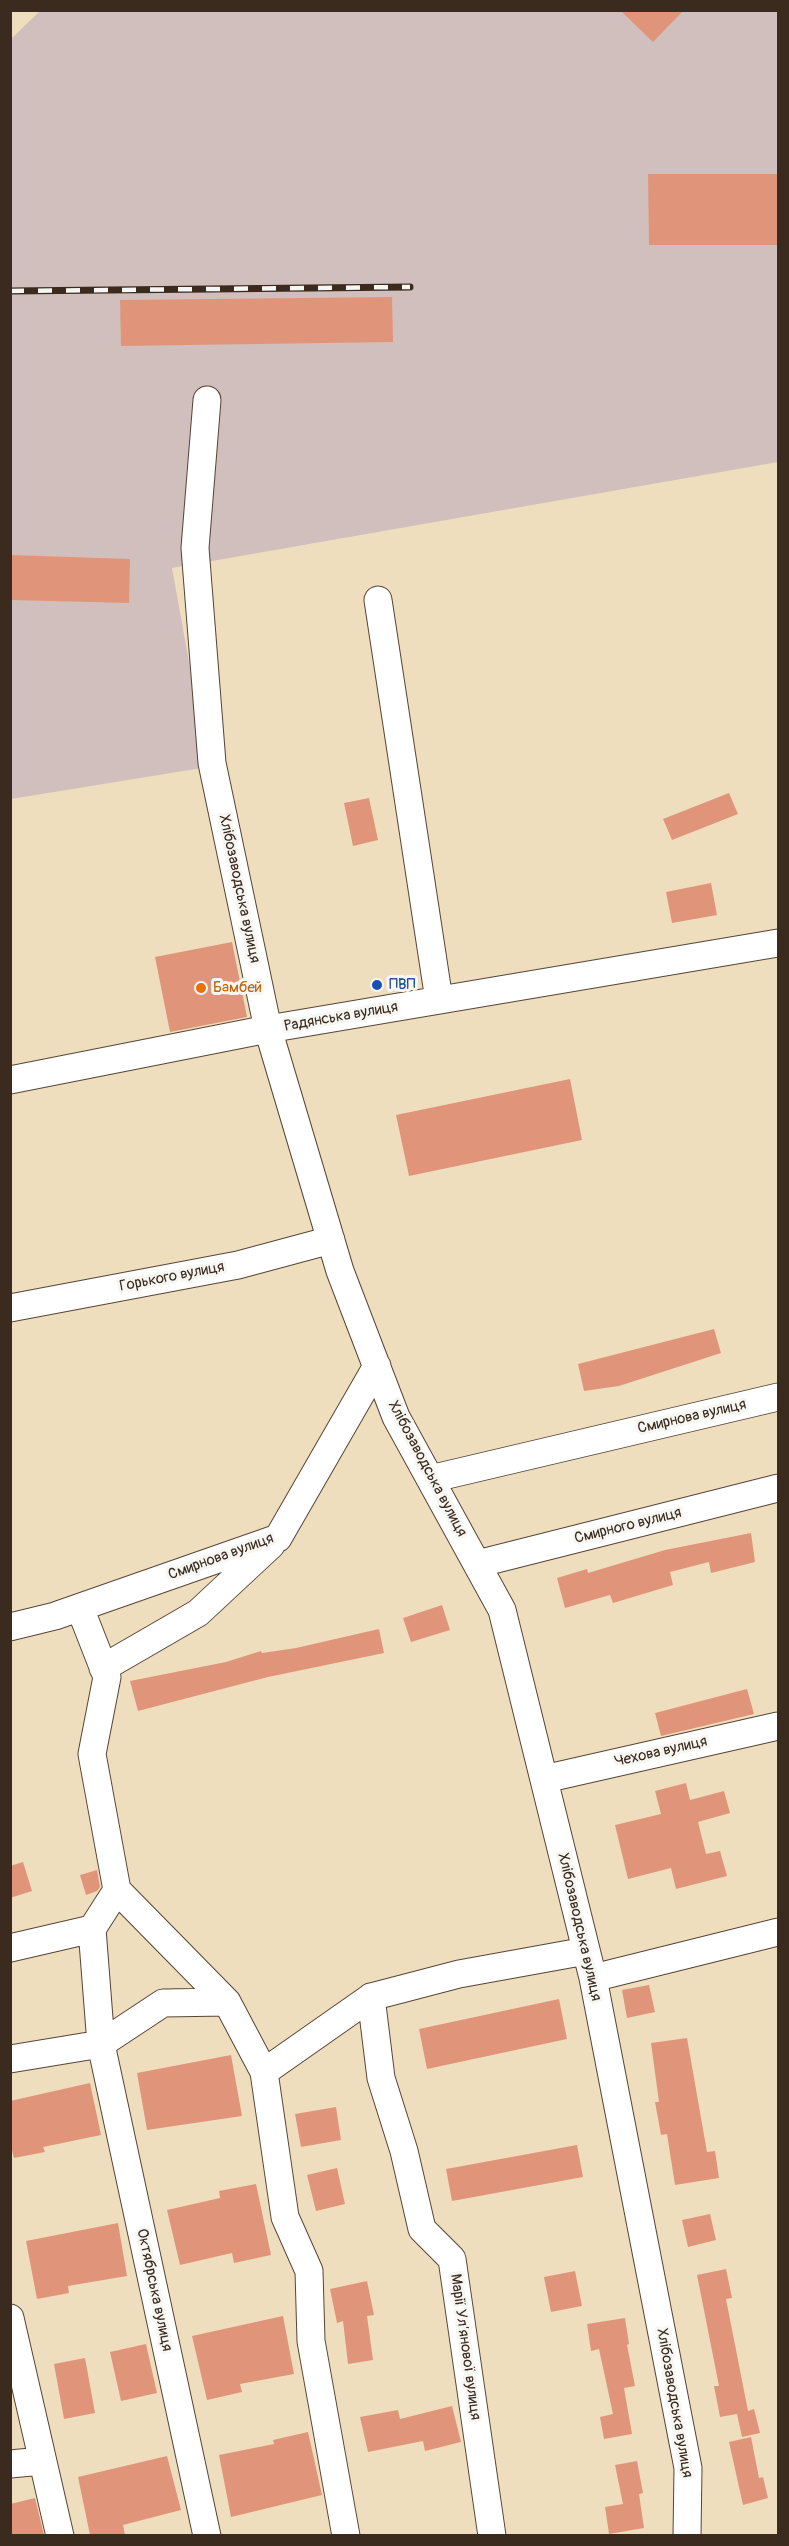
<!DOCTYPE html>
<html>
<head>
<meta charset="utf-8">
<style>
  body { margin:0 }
  #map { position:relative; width:789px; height:2546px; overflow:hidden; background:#efdebe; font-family:Pangolin,sans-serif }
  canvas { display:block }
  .frame { position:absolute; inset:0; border:12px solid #3b2a1e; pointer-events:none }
</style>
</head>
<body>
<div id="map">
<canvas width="789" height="2546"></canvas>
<div class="frame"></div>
</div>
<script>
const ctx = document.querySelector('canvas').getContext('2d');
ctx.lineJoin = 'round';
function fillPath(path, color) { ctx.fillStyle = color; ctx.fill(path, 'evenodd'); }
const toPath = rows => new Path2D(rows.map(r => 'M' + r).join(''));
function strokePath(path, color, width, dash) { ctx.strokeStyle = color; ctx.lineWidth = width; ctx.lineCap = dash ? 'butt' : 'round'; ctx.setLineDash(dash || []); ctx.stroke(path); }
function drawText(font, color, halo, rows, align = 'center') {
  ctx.font = font + ' Pangolin,sans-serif'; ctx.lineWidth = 6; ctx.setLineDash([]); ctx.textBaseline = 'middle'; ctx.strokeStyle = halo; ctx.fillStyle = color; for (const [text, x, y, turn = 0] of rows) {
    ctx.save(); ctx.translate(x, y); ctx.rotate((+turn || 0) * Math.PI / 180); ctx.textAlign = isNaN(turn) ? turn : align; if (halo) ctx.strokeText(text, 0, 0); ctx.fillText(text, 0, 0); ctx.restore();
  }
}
fillPath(toPath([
  [41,10,778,11,778,462,172,568,208,767,11,799,11,39]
]), '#d1bfbd');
fillPath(toPath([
  [620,10,684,10,653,42],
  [648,174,778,174,778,245,649,245],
  [392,297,393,342,121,346,120,300],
  [10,555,130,559,129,603,10,600],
  [729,793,738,814,672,840,663,819],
  [369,798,378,840,353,846,344,803],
  [711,883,717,915,672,923,666,892],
  [232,942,247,1017,170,1032,155,957],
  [570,1079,582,1140,409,1176,396,1115],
  [714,1329,721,1353,619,1386,584,1391,578,1364],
  [751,1533,755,1562,711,1573,709,1562,670,1572,673,1585,613,1603,610,1595,565,1608,557,1578,587,1569,588,1573,665,1550],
  [442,1605,450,1630,411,1642,403,1618],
  [379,1629,384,1653,268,1677,138,1711,130,1681,226,1662,261,1651,262,1653,296,1648],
  [747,1689,754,1714,661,1736,655,1713],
  [686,1783,690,1800,724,1791,730,1813,698,1822,706,1854,720,1851,727,1876,676,1889,671,1868,628,1879,615,1825,661,1814,655,1791],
  [23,1862,32,1891,10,1898,10,1866],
  [97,1870,100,1887,97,1891,86,1895,80,1875],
  [649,1985,655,2012,627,2018,622,1990],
  [559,1999,567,2039,427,2069,419,2029],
  [687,2038,707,2152,715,2151,719,2178,675,2185,667,2134,661,2135,655,2102,659,2102,651,2043],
  [231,2055,242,2116,147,2130,137,2073],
  [90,2083,101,2135,43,2147,45,2152,14,2158,10,2143,10,2101],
  [336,2107,341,2140,301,2147,295,2114],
  [577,2145,583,2177,452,2201,446,2169],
  [337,2168,345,2204,316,2211,307,2175],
  [256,2184,271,2255,234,2263,232,2253,180,2265,167,2210,220,2198,219,2191],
  [710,2214,716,2240,688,2247,682,2220],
  [118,2223,127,2276,68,2286,69,2293,37,2299,26,2241],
  [726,2269,732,2298,726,2299,748,2411,754,2409,760,2433,742,2437,737,2414,720,2417,714,2386,719,2386,697,2275],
  [575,2271,582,2306,551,2312,544,2277],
  [367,2281,374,2315,367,2316,373,2360,348,2364,343,2321,337,2323,330,2289],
  [283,2316,294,2374,240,2384,242,2392,207,2400,192,2336],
  [625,2318,629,2344,627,2345,635,2386,624,2388,632,2434,604,2439,600,2417,613,2414,599,2349,591,2351,587,2324],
  [146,2344,157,2393,121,2401,110,2352],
  [85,2358,95,2413,64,2419,54,2364],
  [452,2406,461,2442,425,2451,423,2441,368,2452,360,2417,398,2410,400,2419],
  [308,2432,322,2495,231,2517,219,2455,274,2444,273,2440],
  [751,2437,759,2478,763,2477,768,2498,743,2505,729,2442],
  [167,2456,181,2510,123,2525,125,2535,90,2535,78,2477],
  [637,2461,643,2493,639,2494,644,2528,609,2534,605,2507,623,2504,615,2465],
  [35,2498,44,2535,10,2535,10,2504]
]), '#e0957a');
const minor = toPath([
  [207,400,195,548,212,763,268,1029,340,1271,396,1417,502,1610,593,1978,688,2468,687,2536],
  [378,600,439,1000],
  [10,1080,268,1029,778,943],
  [10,1308,238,1265,331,1240],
  [430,1479,778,1397],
  [477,1564,778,1488],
  [80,1608,107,1677,92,1754,117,1890,92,1929,101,2044,207,2536],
  [10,1627,55,1616,278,1538,377,1366],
  [103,1668,198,1613,271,1545],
  [544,1779,778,1726],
  [117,1890,227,2002,264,2072,285,2217,309,2271,311,2341,346,2536],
  [10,1948,92,1929],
  [593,1978,778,1932],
  [371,1997,381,2078,404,2151,422,2229,452,2259,492,2536],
  [10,2059,101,2044,163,2003,227,2002],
  [264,2072,371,1997,459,1974,586,1951],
  [10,2318,60,2536],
  [10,2464,42,2461]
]);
strokePath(minor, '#564536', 29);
strokePath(minor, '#fff', 27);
const rail = toPath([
  [10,291,410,287]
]);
strokePath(rail, '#3b2a1e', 7);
strokePath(rail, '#f6f6f2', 4.5, [14]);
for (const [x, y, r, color] of [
  [377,985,6,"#1a4fb4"],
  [201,988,6,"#e8710a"]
]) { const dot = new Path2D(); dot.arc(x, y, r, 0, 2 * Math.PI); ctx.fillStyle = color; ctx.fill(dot); strokePath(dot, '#f6f6f2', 2); }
drawText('15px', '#3b2a1e', '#f6f6f2', [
  ["Хлібозаводська вулиця",239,889,78],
  ["Радянська вулиця",341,1017,-10],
  ["Горького вулиця",172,1277,-11],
  ["Смирнова вулиця",692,1417,-13],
  ["Хлібозаводська вулиця",427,1469,62],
  ["Смирного вулиця",628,1526,-14],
  ["Смирнова вулиця",221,1557,-20],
  ["Чехова вулиця",661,1752,-13],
  ["Хлібозаводська вулиця",579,1927,77],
  ["Октябрська вулиця",154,2290,78],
  ["Марії Улʼянової вулиця",465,2347,82],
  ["Хлібозаводська вулиця",674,2403,80]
]);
drawText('15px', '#164399', '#f6f6f2', [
  ["ПВП",389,985]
], 'left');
drawText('15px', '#c56008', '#f6f6f2', [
  ["Бамбей",213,988]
], 'left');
</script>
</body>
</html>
